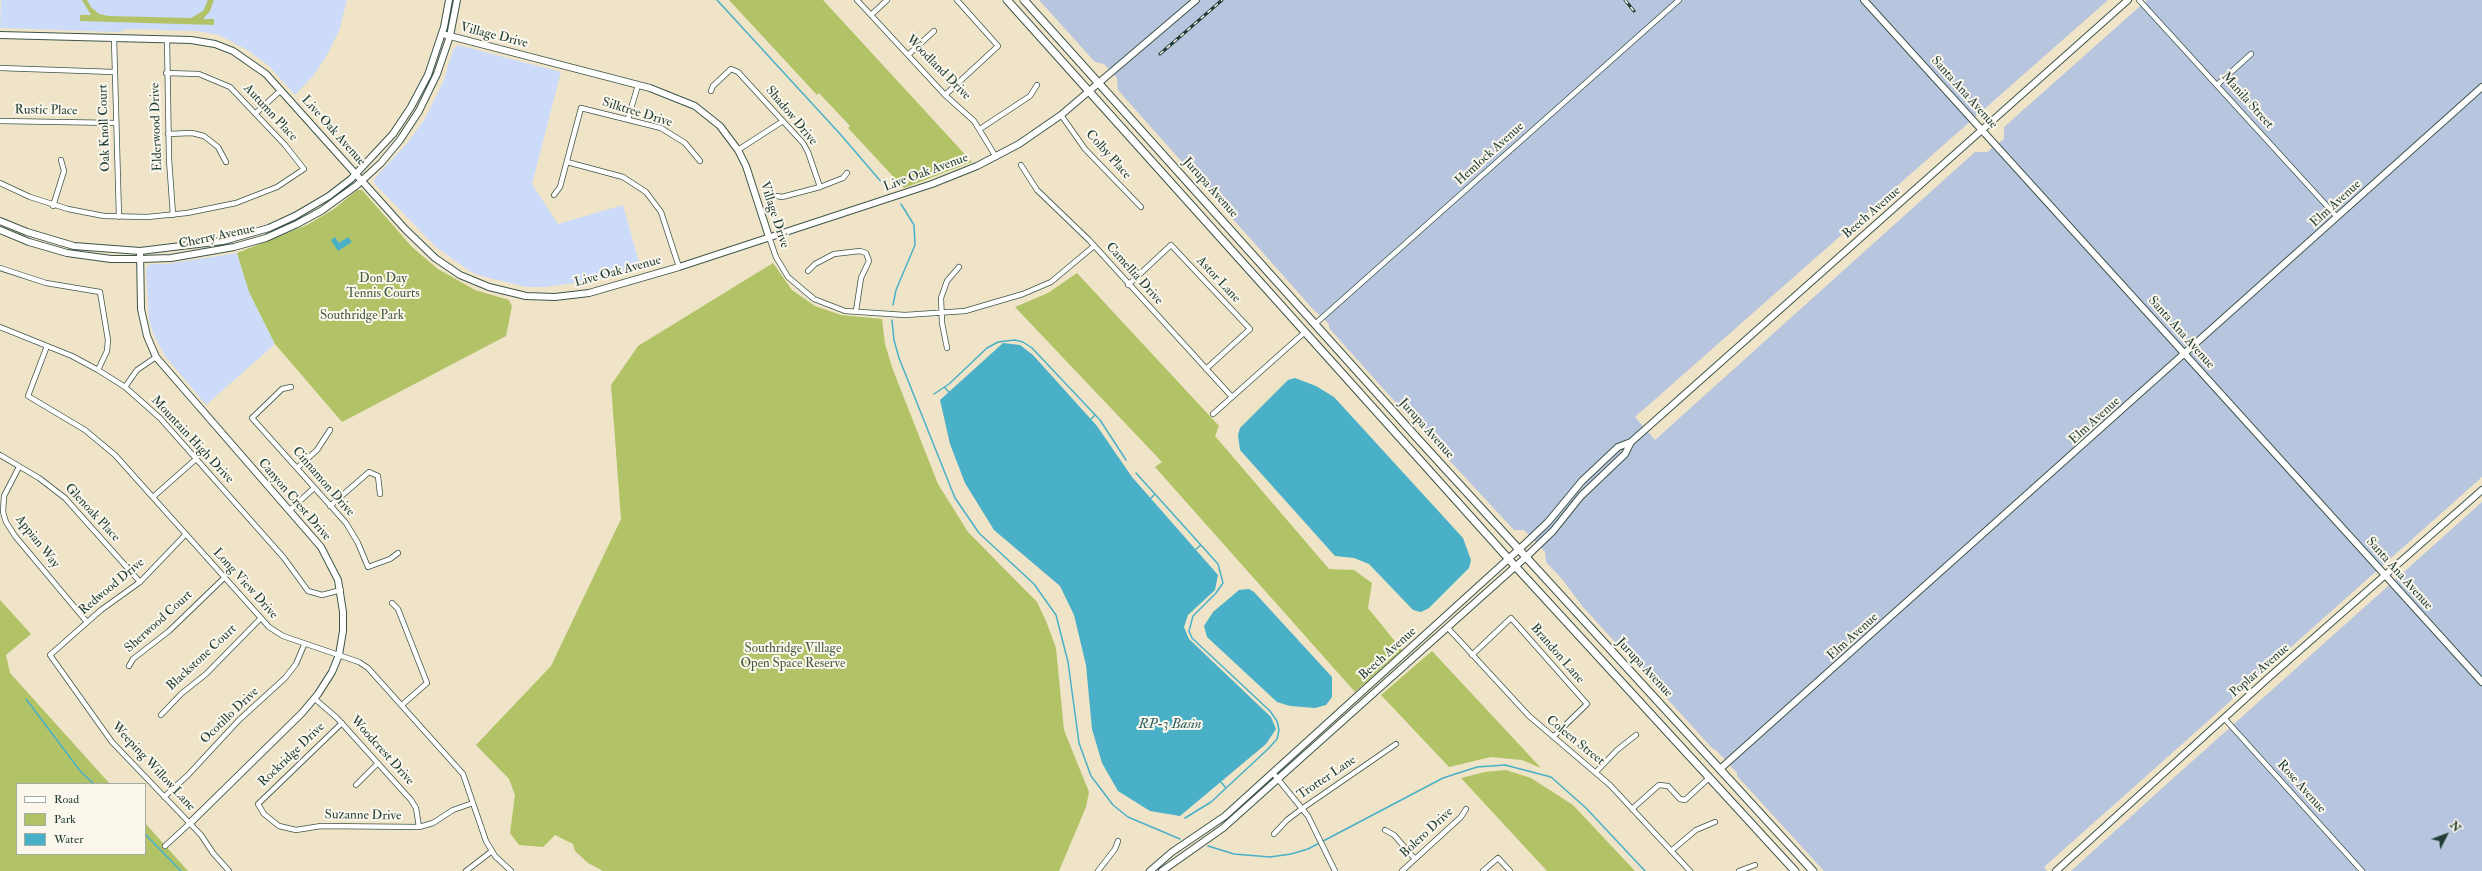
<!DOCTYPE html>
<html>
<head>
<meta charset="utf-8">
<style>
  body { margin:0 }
  #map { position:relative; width:2482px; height:871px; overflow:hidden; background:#efe4c7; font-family:"IM FELL Double Pica",serif }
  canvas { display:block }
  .legend { position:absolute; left:16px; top:783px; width:130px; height:72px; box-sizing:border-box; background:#fbf7ec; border:1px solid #a3ada2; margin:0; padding:5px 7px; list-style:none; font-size:12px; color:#1f3d34 }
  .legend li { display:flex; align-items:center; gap:8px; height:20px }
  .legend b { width:20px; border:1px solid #a3ada2 }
  .north { position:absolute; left:2426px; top:815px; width:40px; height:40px; -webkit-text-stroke:3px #fbf7ec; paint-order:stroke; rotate:48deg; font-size:11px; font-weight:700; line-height:16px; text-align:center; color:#1f3d34 }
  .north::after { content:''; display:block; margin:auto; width:14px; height:18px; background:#1f3d34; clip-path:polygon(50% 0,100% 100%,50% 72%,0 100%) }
</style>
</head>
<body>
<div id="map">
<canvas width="2482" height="871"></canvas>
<ul class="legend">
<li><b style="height:5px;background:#fff"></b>Road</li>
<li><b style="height:11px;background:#b1c366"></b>Park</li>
<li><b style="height:11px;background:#49b0c8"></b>Water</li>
</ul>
<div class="north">N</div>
</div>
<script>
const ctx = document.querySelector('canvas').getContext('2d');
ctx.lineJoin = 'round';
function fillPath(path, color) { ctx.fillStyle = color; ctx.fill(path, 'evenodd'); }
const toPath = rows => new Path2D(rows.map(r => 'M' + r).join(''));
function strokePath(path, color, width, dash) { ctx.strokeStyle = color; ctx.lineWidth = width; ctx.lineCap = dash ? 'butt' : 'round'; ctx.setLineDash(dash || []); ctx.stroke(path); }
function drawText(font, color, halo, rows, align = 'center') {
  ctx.font = font + ' "IM FELL Double Pica",serif'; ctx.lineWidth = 4; ctx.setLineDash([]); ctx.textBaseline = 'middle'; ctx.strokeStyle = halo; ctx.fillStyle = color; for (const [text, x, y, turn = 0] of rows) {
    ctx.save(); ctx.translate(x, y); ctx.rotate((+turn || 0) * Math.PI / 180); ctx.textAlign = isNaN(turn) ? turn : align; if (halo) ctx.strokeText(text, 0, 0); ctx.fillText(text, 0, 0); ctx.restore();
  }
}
fillPath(toPath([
  [1,0,347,0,339,31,328,53,314,75,295,95,269,66,249,51,219,35,196,31,128,29,117,32,0,28],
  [458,45,561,72,532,184,558,224,623,205,641,269,610,278,546,287,526,287,485,277,471,272,436,247,374,183,374,179,408,142,424,120,443,82,453,50],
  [237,253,249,292,275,344,206,405,165,356,154,335,149,320,146,268,150,264,167,264]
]), '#ccdbf9');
fillPath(toPath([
  [1039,0,2108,0,1635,417,1655,440,1975,152,1987,152,2004,139,2004,127,2147,0,2482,0,2482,477,2044,867,2047,871,1824,871,1737,776,1737,773,1716,750,1713,749,1583,607,1562,579,1546,562,1545,552,1524,530,1514,530,1434,444,1421,426,1416,424,1388,394,1329,328,1329,324,1312,308,1118,90,1117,78,1104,64,1095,62],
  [2482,502,2482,871,2071,871,2169,782]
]), '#b8c5de');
fillPath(toPath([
  [82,0,87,0,91,7,99,14,109,16,191,18,203,11,208,0,214,0,210,11,203,19,214,19,214,25,80,21,80,15,91,15],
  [729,0,823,0,972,162,904,188,848,128,850,126,819,93,817,95],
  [357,190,362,190,412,247,438,269,475,290,509,300,512,306,506,336,342,422,275,344,249,292,237,253,307,225,334,209],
  [773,263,792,290,815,306,841,315,882,319,885,344,893,370,938,484,968,532,1037,602,1046,621,1056,648,1064,730,1089,792,1086,807,1059,871,603,871,588,863,575,851,573,844,555,835,543,847,519,845,510,833,515,795,509,779,476,745,551,666,621,519,611,385,638,346],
  [1077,273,1219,426,1215,436,1329,569,1354,570,1372,583,1368,608,1402,650,1355,692,1155,467,1162,462,1015,307,1048,293],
  [0,600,31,634,6,655,10,673,110,784,17,784,17,854,145,854,145,823,188,871,0,871],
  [1432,651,1487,710,1541,768,1522,760,1491,757,1449,767,1381,695],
  [1506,770,1531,778,1573,805,1635,871,1547,871,1461,778,1485,772]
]), '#b1c366');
fillPath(toPath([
  [335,237,339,243,348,237,352,242,338,251,331,240],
  [1003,343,1020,345,1033,355,1097,426,1132,477,1218,575,1215,590,1188,615,1184,627,1189,639,1271,717,1276,729,1266,744,1180,816,1150,811,1118,791,1102,763,1092,729,1086,665,1074,615,1060,586,994,530,965,483,950,444,940,400],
  [1295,378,1316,386,1334,397,1463,538,1471,560,1469,568,1429,608,1421,612,1413,610,1369,564,1354,558,1335,556,1240,450,1238,435,1240,428,1288,380],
  [1249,589,1254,592,1332,677,1332,697,1326,705,1315,708,1290,706,1277,702,1207,637,1204,626,1213,612,1239,590]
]), '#49b0c8');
strokePath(toPath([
  [717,0,841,135,889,191],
  [893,305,896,290,915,245,914,225,901,204],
  [892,320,894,340,899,358,955,498,979,533,1034,584,1056,615,1068,662,1079,743,1091,776,1113,805,1128,817,1180,839],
  [945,388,949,392],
  [934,394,949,384,987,348,998,342,1015,340,1023,342,1032,348,1100,420,1126,460],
  [1091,419,1095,415],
  [1136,473,1218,564,1223,583,1216,593,1193,616,1189,631,1192,638,1270,711,1277,721,1279,730,1277,739,1268,749,1211,802,1185,818],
  [1151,498,1155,494],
  [1196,549,1201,545],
  [26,699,81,772,94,784],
  [1221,782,1226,788],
  [145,834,181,871],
  [1208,846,1234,854,1270,857,1291,854,1308,849,1443,778,1477,767,1505,765,1551,777,1586,808,1645,871]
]), '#49b0c8', 1.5);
const street = toPath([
  [857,0,945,95,974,121,996,157],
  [2139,0,2337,217],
  [871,15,887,0],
  [114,38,119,217],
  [167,39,169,159,173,215],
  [908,55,934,31],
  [0,68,114,72],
  [2217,85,2251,54],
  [711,91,713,86,731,69,738,72,803,143,808,152,820,187],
  [945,95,998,46,957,0],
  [256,113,281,90],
  [1061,115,1085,149,1141,207],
  [628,119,638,85],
  [0,121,116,123],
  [980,129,1030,96,1037,85],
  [168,134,192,133,204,136,218,147,226,162],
  [738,150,783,121],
  [567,162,623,177,646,192,661,212,679,267],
  [1021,165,1037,190,1089,240,1232,397],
  [0,183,30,197,68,209,104,216,147,217,187,213,236,203,277,187,304,169,285,145,230,87,199,74,166,73],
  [554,195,560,187,581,108,661,128,685,143,700,161],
  [777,196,782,197,820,187,843,178,847,173],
  [53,206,64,171,61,160],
  [769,237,776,257,788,277,814,299,845,311,905,315,965,311,1023,294,1051,282,1094,246],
  [0,268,46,283,100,292,108,340,107,351,98,370],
  [808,271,815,264,834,254,860,251,866,253,869,261,861,278,856,311],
  [1128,285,1171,245,1250,329,1206,369],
  [1315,324,1679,0],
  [0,327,72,356,98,370,125,387,160,418,284,558,308,591,322,595,341,590],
  [47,346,28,396,85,430,115,455,269,627,283,636,359,662,368,668,463,774,486,841,495,856,511,871],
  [947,348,942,323,941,298,947,281,959,267],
  [125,387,137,370,156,357],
  [291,387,282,389,252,418,346,523,358,543,368,567,390,559,398,553],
  [1213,414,1305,332],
  [0,455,39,478,65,498,140,582],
  [19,467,4,496,3,512,6,522,15,536,87,622],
  [297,468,317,450,330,430],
  [153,497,196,459],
  [330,506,369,472,378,476,380,494],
  [290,510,314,488],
  [186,534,140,582,101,610,50,655,112,742,201,835,213,853,229,871],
  [392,603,398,609,427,683,402,705],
  [1447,627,1529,716,1610,785,1690,871],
  [1472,655,1511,618,1587,704,1553,737],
  [129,666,133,659,169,631,224,578],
  [315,699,337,718,411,800,416,808,419,827],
  [161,715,181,694,206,674,260,619],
  [2224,718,2362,871],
  [342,723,258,804,264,814,279,826,296,830,321,826,419,827,433,823,453,810,473,803],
  [1596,772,1617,750,1636,735],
  [1273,773,1308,816,1335,871],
  [356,785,378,763],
  [164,797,188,775,239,720,285,678,296,664,304,645],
  [1632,809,1659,785,1668,786,1680,799,1685,800,1709,778],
  [1385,830,1394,835,1415,859],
  [1274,834,1287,820,1303,808,1396,744],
  [165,846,190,823],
  [1671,851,1696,830,1715,822],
  [466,871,492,851],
  [1098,871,1115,849,1118,841],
  [1402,871,1461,817,1466,809],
  [1483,871,1498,858,1510,871],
  [1739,871,1755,865]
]);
const secondary = toPath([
  [1864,0,2482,682],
  [0,35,191,40,215,44,233,51,266,74,405,229,435,258,460,275,489,287,526,296,555,297,589,293,679,267,932,184,977,166,1019,144,1061,115,1196,0],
  [446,35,650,88,695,106,720,126,738,150,746,166,769,237],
  [0,221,27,232,74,246,140,251,223,241,269,228,295,216,329,196,351,179,393,134,411,107,428,75,444,27,449,0],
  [0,230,29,242,67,253,111,259,140,259,171,258,234,247,266,238,297,224,321,211,357,185,381,163,400,140,419,111,437,74,450,36,457,0],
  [140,251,141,309,147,336,156,357,321,547,338,580,343,612,343,631,339,655,332,672,318,694,302,713,190,823],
  [1720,769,2482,87],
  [1150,871,1172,852,1225,816,1527,542,1548,522,1582,481,1618,447,1631,442,2128,0],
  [1162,871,1223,828,1526,557,1553,531,1581,496,1625,454,1631,442],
  [2056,871,2267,679,2482,490]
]);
const primary = toPath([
  [1007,0,1515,566,1795,871],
  [1024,0,1418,439,1813,871]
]);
strokePath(street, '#3e564a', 6);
strokePath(secondary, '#3e564a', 8);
strokePath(primary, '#3e564a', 9);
strokePath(street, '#fff', 4.5);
strokePath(secondary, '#fff', 6);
strokePath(primary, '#fff', 7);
const rail = toPath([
  [1625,0,1634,11],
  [1160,54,1222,0]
]);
strokePath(rail, '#1f3d34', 3);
strokePath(rail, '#fbf7ec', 1.5, [4.5]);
drawText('13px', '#1f3d34', '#fbf7ec', [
  ["Village Drive",494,36,14],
  ["Woodland Drive",938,68,45],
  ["Santa Ana Avenue",1964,93,48],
  ["Manila Street",2247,101,48],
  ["Rustic Place",46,111,1],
  ["Autumn Place",270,113,47],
  ["Silktree Drive",637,113,17],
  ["Shadow Drive",791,116,50],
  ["Elderwood Drive",157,127,-92],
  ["Oak Knoll Court",105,128,-92],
  ["Live Oak Avenue",333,131,48],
  ["Hemlock Avenue",1490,154,-42],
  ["Colby Place",1108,155,48],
  ["Live Oak Avenue",926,173,-20],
  ["Jurupa Avenue",1210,188,48],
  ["Elm Avenue",2336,204,-42],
  ["Beech Avenue",1872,213,-41],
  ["Village Drive",774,215,72],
  ["Cherry Avenue",217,237,-12],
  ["Live Oak Avenue",618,272,-15],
  ["Camellia Drive",1134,274,48],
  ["Astor Lane",1218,280,47],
  ["Santa Ana Avenue",2181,333,48],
  ["Elm Avenue",2095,421,-42],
  ["Jurupa Avenue",1426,429,48],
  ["Mountain High Drive",192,440,47],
  ["Cinnamon Drive",323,482,49],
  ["Canyon Crest Drive",294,500,49],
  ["Glenoak Place",92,513,47],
  ["Appian Way",37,542,52],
  ["Santa Ana Avenue",2399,574,48],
  ["Long View Drive",245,584,48],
  ["Redwood Drive",112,587,-40],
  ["Sherwood Court",159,622,-42],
  ["Elm Avenue",1853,637,-42],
  ["Beech Avenue",1388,654,-42],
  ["Brandon Lane",1557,654,49],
  ["Blackstone Court",202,658,-43],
  ["Jurupa Avenue",1644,668,47],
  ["Poplar Avenue",2260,671,-41],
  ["Ocotillo Drive",230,716,-44],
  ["Coleen Street",1575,741,39],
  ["Woodcrest Drive",382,751,48],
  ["Rockridge Drive",292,755,-44],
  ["Weeping Willow Lane",153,767,47],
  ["Trotter Lane",1327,778,-34],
  ["Rose Avenue",2301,787,48],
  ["Suzanne Drive",363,816,1],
  ["Bolero Drive",1427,833,-43]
]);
drawText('13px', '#445e40', '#fbf7ec', [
  ["Don Day",383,279],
  ["Tennis Courts",383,294],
  ["Southridge Park",362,316],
  ["Southridge Village",793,649],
  ["Open Space Reserve",793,664]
]);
drawText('italic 14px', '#2c6060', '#fbf7ec', [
  ["RP-3 Basin",1170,725]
]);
</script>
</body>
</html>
